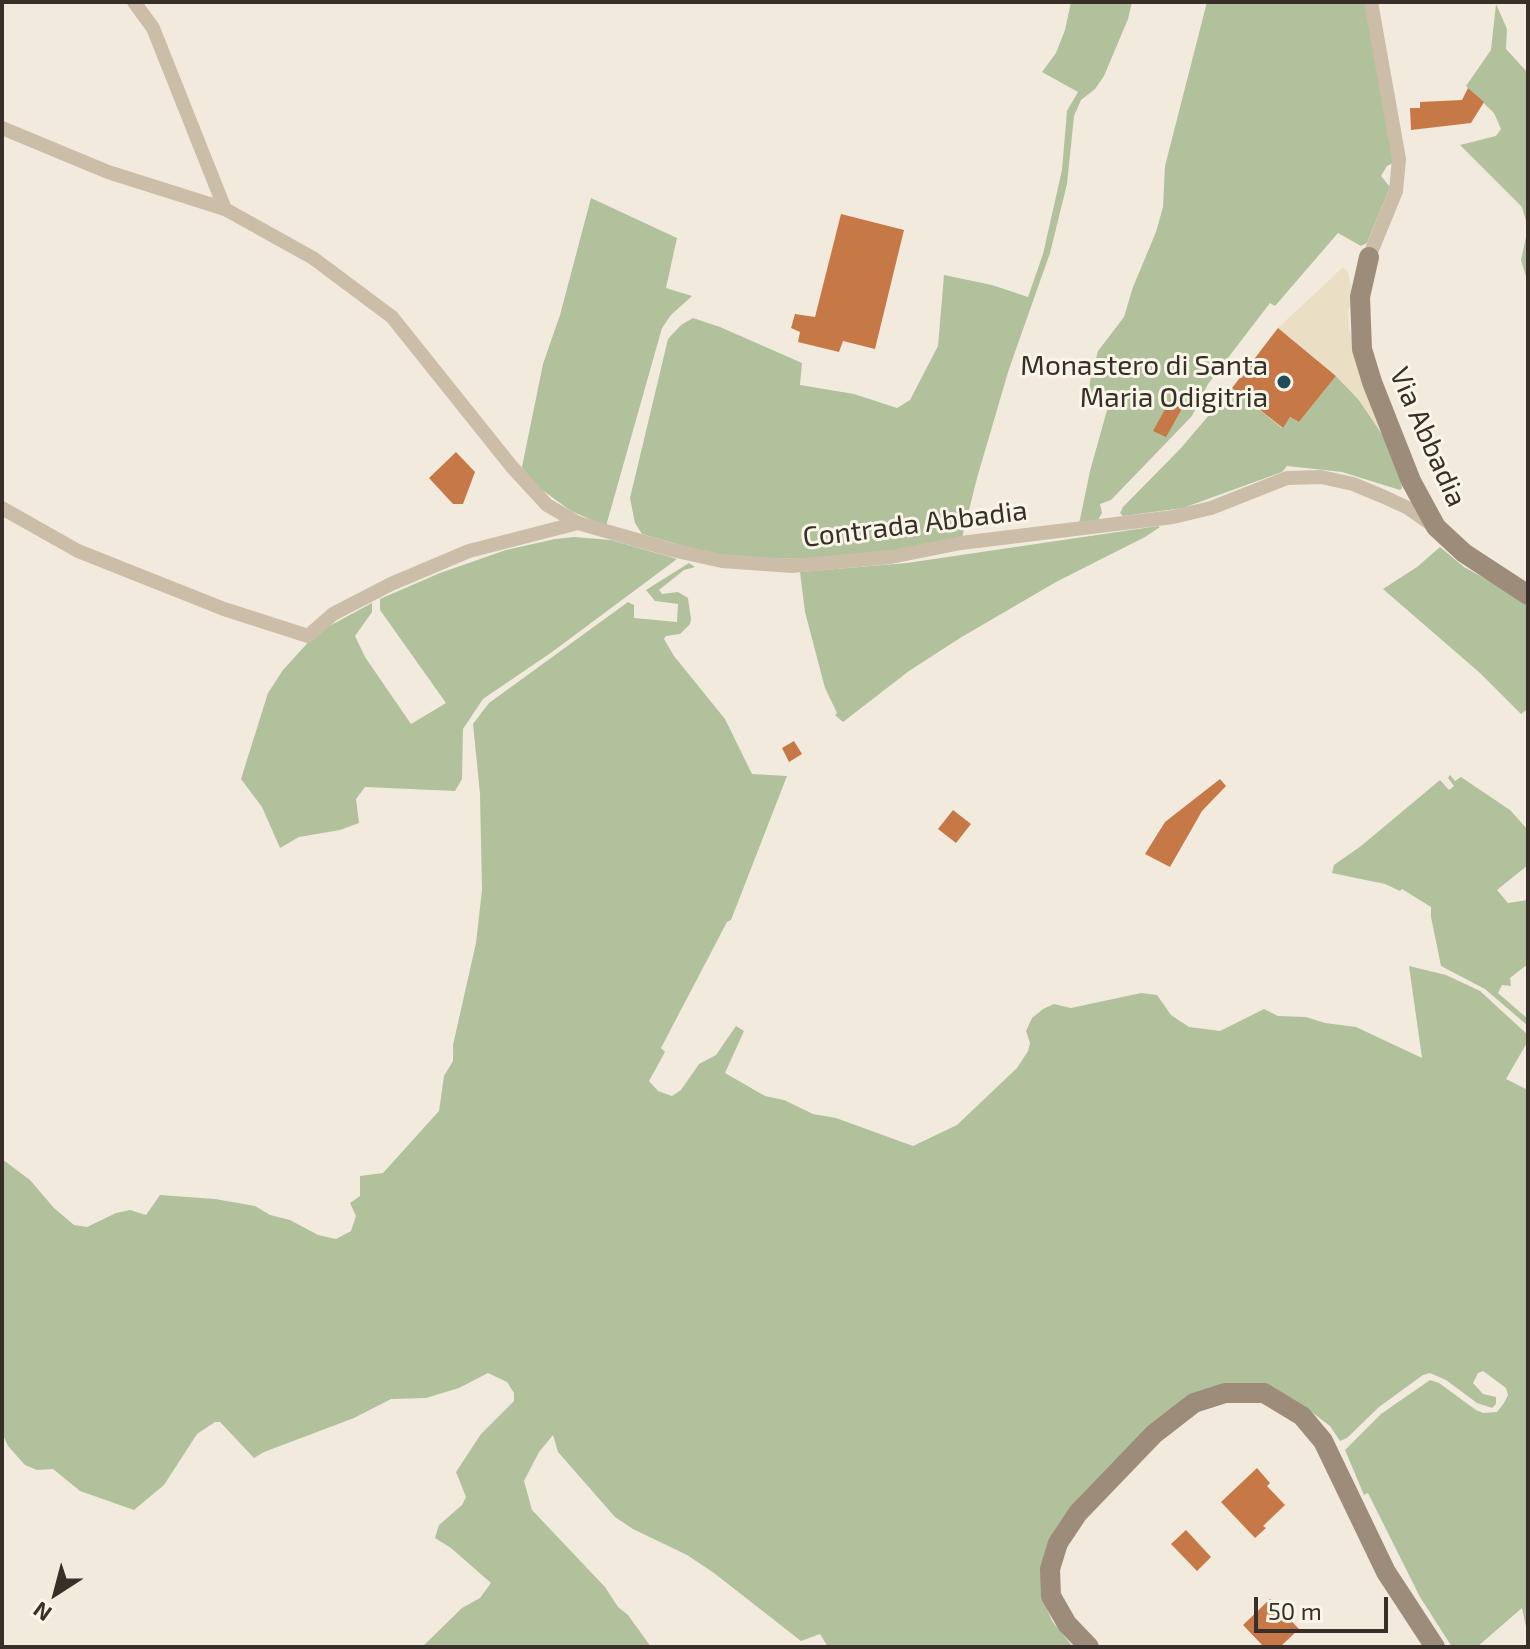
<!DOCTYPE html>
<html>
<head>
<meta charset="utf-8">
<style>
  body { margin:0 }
  #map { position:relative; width:1530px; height:1649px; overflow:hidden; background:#f2ebdd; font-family:"Exo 2",sans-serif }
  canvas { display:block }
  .frame { position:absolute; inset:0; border:4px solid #372f28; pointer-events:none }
  .north { position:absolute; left:16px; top:1553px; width:80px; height:80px; -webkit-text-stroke:6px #faf5e9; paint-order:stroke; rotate:216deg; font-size:22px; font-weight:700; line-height:32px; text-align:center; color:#372f28 }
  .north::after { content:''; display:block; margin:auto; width:28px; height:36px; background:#372f28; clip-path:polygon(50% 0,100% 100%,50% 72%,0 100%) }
  .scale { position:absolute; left:1254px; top:1597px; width:134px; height:36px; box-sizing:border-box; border:4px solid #372f28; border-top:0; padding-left:10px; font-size:24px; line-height:28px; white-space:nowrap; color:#372f28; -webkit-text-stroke:6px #faf5e9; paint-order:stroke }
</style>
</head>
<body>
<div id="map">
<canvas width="1530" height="1649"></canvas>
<div class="frame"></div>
<div class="north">N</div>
<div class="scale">50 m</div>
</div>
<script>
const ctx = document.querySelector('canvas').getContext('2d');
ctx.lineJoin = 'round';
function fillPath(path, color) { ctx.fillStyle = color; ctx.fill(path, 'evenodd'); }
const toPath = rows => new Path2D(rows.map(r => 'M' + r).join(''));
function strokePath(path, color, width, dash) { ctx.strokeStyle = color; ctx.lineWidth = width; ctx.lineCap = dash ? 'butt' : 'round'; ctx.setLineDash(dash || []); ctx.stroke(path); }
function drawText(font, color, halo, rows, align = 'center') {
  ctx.font = font + ' "Exo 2",sans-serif'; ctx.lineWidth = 6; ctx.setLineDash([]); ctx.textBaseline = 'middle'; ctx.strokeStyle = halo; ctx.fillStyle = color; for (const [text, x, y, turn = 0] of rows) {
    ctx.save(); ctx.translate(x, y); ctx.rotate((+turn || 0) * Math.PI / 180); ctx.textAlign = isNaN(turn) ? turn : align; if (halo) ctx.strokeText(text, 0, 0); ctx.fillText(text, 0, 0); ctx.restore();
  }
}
fillPath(toPath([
  [1071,2,1132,2,1128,19,1104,76,1095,89,1081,100,1074,116,1067,184,1050,253,1009,369,977,478,961,542,899,552,808,559,747,558,715,555,642,534,635,523,630,498,668,339,681,325,693,318,720,327,802,363,800,385,854,394,897,408,910,400,938,346,944,275,992,285,1028,297,1043,254,1062,170,1067,111,1078,92,1042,72,1056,53,1065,30],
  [1207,2,1368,2,1395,162,1387,166,1381,176,1390,187,1367,243,1361,246,1338,233,1275,306,1270,303,1208,384,1192,416,1111,500,1100,504,1102,513,1098,520,1079,524,1090,471,1109,403,1089,394,1090,381,1098,351,1124,317,1133,287,1156,232,1163,207,1165,166],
  [1496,4,1507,29,1506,49,1528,73,1528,283,1521,260,1528,228,1522,207,1460,145,1496,136,1501,129,1494,113,1466,86,1491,50],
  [591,198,677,238,666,288,692,296,671,315,662,328,606,526,571,511,530,481,522,467,543,364,560,315],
  [1336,376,1359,400,1384,437,1400,473,1402,488,1400,490,1342,472,1287,466,1282,472,1183,508,1123,516,1120,513,1123,507,1181,448,1232,388,1282,428,1290,417,1299,422],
  [1158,526,1160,527,1145,537,1056,582,960,638,909,671,843,722,835,715,837,713,825,688,805,612,800,572,907,563],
  [574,537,611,540,677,559,552,652,483,699,463,729,462,779,455,791,365,787,356,799,359,823,340,830,299,837,280,848,262,807,241,779,268,693,283,670,313,637,322,630,372,603,372,612,355,636,365,657,411,724,446,703,380,610,380,599,440,573,506,550,555,539],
  [1440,547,1464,567,1528,602,1528,709,1521,714,1480,673,1383,589,1417,567],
  [689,563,695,567,684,570,659,590,662,594,678,592,688,598,691,619,690,624,680,634,666,636,664,639,674,656,725,719,752,774,787,776,731,920,727,922,661,1048,665,1052,649,1081,658,1091,672,1096,681,1090,699,1064,716,1055,736,1026,744,1031,725,1073,765,1096,784,1100,813,1114,836,1118,913,1146,957,1125,1017,1068,1028,1051,1030,1043,1026,1031,1032,1018,1043,1009,1054,1004,1071,1008,1141,993,1157,995,1171,1015,1189,1027,1220,1031,1264,1009,1278,1016,1306,1017,1325,1023,1356,1027,1422,1058,1409,966,1446,975,1480,991,1528,1035,1528,1041,1506,1079,1528,1090,1528,1636,1522,1608,1477,1647,1452,1647,1420,1597,1368,1493,1364,1495,1345,1450,1381,1414,1430,1380,1439,1383,1476,1410,1483,1413,1497,1412,1504,1403,1508,1395,1506,1388,1483,1371,1478,1373,1473,1383,1483,1394,1496,1397,1496,1404,1492,1408,1477,1403,1446,1380,1430,1373,1423,1375,1379,1407,1347,1438,1340,1441,1330,1426,1301,1404,1234,1395,1183,1414,1062,1526,1044,1601,1052,1621,1073,1647,828,1647,820,1634,801,1641,714,1573,687,1555,633,1529,615,1517,558,1452,553,1435,539,1452,524,1481,532,1510,605,1587,618,1607,628,1615,651,1647,422,1647,462,1608,480,1598,491,1583,451,1548,435,1538,439,1525,462,1505,466,1497,456,1472,481,1434,514,1401,514,1393,507,1382,488,1373,459,1388,426,1398,391,1399,354,1418,264,1452,254,1458,220,1422,215,1422,197,1434,164,1485,134,1510,80,1491,53,1469,37,1470,25,1465,8,1446,2,1433,2,1159,30,1180,54,1208,74,1225,87,1227,116,1213,130,1210,146,1215,160,1195,215,1199,255,1206,270,1215,290,1220,318,1235,336,1239,351,1231,356,1216,350,1203,360,1196,360,1176,383,1173,439,1111,444,1076,453,1061,453,1045,476,943,482,890,480,794,473,724,489,703,628,602,634,605,634,618,677,622,678,604,655,601,646,590],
  [1450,775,1455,781,1461,777,1510,810,1528,830,1528,865,1497,890,1508,903,1528,900,1528,964,1510,978,1511,986,1502,985,1498,993,1528,1019,1528,1026,1485,989,1441,966,1431,917,1431,907,1402,889,1400,891,1385,884,1332,873,1334,865,1361,846,1440,780,1449,790,1454,786,1448,778]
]), '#b0c19c');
fillPath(toPath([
  [1343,267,1348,272,1353,296,1348,311,1349,329,1384,437,1359,400,1336,375,1278,328]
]), '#eadfc4');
fillPath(toPath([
  [1468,88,1484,102,1471,123,1411,130,1410,108,1420,108,1420,102,1462,100],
  [841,214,904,230,875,349,843,341,839,352,798,342,800,332,791,328,795,314,815,317],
  [1278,328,1336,376,1299,422,1290,417,1283,428,1232,388],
  [1174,393,1185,399,1184,405,1166,437,1153,431],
  [456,452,475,472,463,504,453,504,429,478],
  [794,741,802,754,789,762,782,748],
  [1220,779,1226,786,1202,811,1170,867,1145,854,1165,822],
  [953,810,971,824,956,843,938,829],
  [1257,1468,1270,1483,1267,1486,1285,1505,1263,1526,1266,1528,1255,1538,1221,1502],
  [1186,1530,1211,1557,1197,1571,1171,1544],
  [1270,1599,1299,1629,1280,1647,1264,1647,1243,1625]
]), '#c67847');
strokePath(toPath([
  [134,2,153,28,225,209],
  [2,128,108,172,225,209,313,258,392,317,512,467,547,505,578,523,672,550,722,561,792,566,891,557,961,543,1173,517,1211,508,1287,478,1321,477,1353,484,1382,496,1408,508,1431,524],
  [1369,257,1396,191,1399,159,1371,2],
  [2,508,78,551,224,609,308,636,333,614,391,584,469,551,578,523]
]), '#cbbda8', 14);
strokePath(toPath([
  [1369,257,1360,297,1362,349,1372,382,1411,481,1436,527,1464,553,1528,595],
  [1089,1647,1067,1624,1051,1596,1050,1569,1058,1543,1078,1513,1154,1434,1194,1403,1225,1393,1264,1393,1302,1416,1323,1441,1386,1572,1435,1647]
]), '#9e8c7a', 20);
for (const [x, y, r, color] of [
  [1284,382,8,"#1e4d59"]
]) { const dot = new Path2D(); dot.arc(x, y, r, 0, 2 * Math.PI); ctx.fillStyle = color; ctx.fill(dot); strokePath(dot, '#faf5e9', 3); }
drawText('28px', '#372f28', '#faf5e9', [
  ["Monastero di Santa",1268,366],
  ["Maria Odigitria",1268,398]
], 'right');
drawText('28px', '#372f28', '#faf5e9', [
  ["Via Abbadia",1428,437,66],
  ["Contrada Abbadia",915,524,-7]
]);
</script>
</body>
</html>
